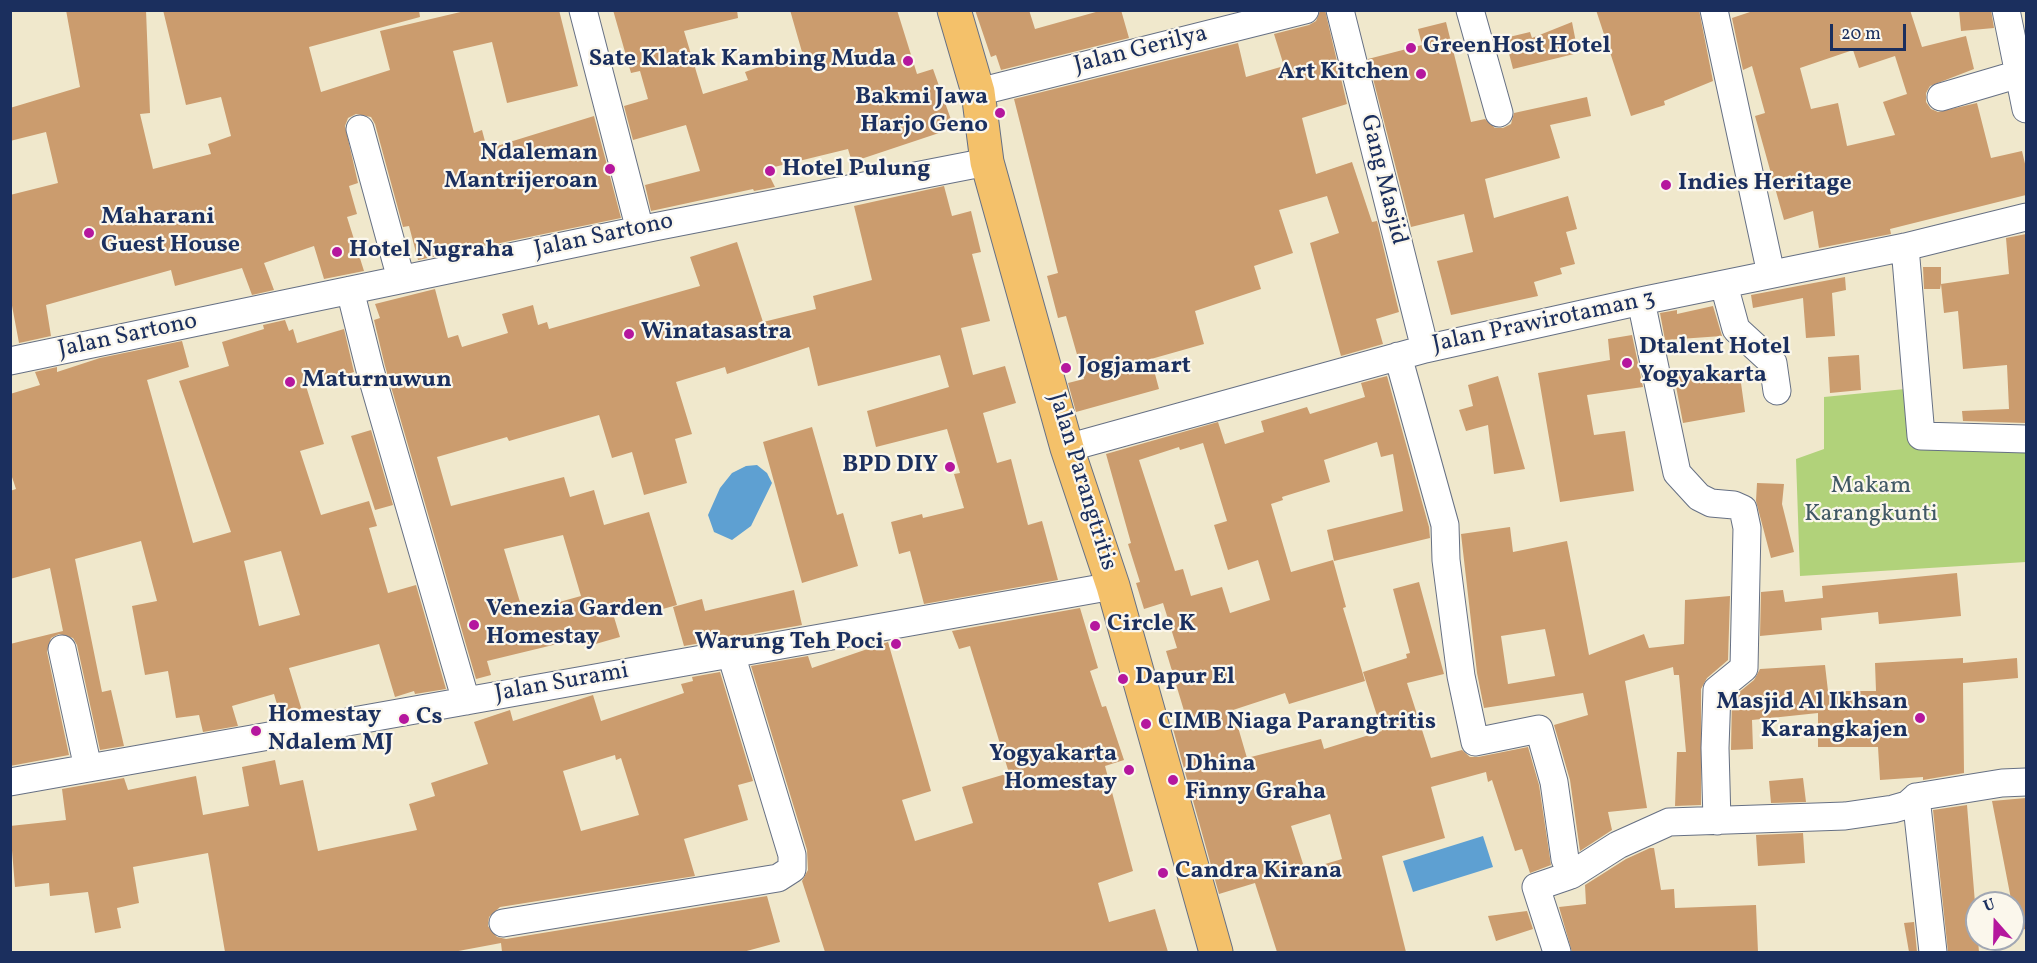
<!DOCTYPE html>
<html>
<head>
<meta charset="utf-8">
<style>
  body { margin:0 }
  #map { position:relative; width:2037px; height:963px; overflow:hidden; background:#f0e8cc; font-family:Vollkorn,serif }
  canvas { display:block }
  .frame { position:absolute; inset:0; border:12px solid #1b2f5e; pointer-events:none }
  .north { position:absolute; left:1965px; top:891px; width:60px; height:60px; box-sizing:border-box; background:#fbf7ec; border:2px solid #a1a7b3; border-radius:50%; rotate:340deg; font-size:16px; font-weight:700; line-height:24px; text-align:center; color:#1b2f5e }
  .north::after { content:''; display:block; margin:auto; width:21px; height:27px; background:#b5179e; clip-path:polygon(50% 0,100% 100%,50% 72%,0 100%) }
  .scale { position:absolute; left:1830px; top:24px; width:76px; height:27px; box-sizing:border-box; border:3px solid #1b2f5e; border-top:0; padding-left:8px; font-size:18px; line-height:21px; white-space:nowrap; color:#1b2f5e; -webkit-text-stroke:4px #fbf7ec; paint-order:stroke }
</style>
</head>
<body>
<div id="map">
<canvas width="2037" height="963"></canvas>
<div class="frame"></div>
<div class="north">U</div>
<div class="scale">20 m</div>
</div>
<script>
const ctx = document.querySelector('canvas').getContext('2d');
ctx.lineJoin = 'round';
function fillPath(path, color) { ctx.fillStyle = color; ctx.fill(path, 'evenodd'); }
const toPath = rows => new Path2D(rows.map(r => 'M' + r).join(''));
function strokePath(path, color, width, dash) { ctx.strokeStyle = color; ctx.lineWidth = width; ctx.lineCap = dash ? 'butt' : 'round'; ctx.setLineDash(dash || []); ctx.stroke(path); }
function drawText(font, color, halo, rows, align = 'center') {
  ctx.font = font + ' Vollkorn,serif'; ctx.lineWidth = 4.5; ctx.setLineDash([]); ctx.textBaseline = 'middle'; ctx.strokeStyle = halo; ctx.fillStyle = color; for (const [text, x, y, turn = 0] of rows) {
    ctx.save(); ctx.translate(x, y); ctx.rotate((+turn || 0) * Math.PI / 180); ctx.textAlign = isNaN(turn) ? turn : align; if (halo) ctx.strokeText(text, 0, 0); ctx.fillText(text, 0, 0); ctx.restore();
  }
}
fillPath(toPath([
  [1905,389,1912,444,2026,440,2026,562,1800,576,1796,459,1824,449,1824,397]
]), '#b1d27a');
fillPath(toPath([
  [757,465,767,473,772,483,751,526,732,540,714,532,708,515,720,488,732,473,746,466],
  [1483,836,1493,867,1413,892,1403,861]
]), '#5ea0d2');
fillPath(toPath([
  [66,10,146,10,150,113,140,114,153,169,211,154,208,144,231,136,221,97,186,105,163,10,419,10,420,17,309,47,321,92,390,70,380,31,469,10,559,10,578,86,507,103,492,42,453,51,474,133,482,130,487,149,594,116,621,218,418,260,409,226,403,227,375,124,371,117,356,114,348,118,345,126,358,183,349,186,357,214,347,217,364,271,324,279,314,246,264,263,274,290,252,295,242,268,175,286,171,270,46,305,51,336,19,343,10,295,10,195,58,183,46,132,10,141,10,108,80,87],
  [613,10,737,10,738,18,684,31,703,94,748,80,745,72,802,52,790,10,897,10,917,74,933,69,954,128,852,162,848,149,766,169,775,187,754,191,753,189,651,211,645,185,700,171,686,125,633,140,624,106,648,99,640,71,631,73],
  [975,10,1029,10,1035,29,1103,10,1121,10,1129,38,1001,70,996,55,991,57],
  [1325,10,1347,104,1302,118,1316,174,1352,162,1372,222,1377,221,1399,312,1376,319,1383,344,1341,356,1310,243,1339,233,1327,196,1279,210,1293,253,1254,266,1261,289,1195,311,1204,344,1151,359,1159,389,1076,412,1068,383,1084,379,1066,316,1058,318,1047,276,1058,273,1014,99,1238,43,1246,77,1284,66,1274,34,1309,25,1316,21,1320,11],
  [1596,10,1699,10,1713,81,1664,101,1665,105,1631,116],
  [1756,10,1910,10,1922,47,1966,36,1974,69,1930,86,1926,93,1926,102,1931,109,1938,112,1977,103,1991,158,2022,151,2026,168,2026,195,1890,229,1891,234,1819,248,1813,211,1784,220,1755,116,1765,113,1752,66,1743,70,1732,18],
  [1853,50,1859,68,1895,56,1907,94,1883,102,1895,135,1847,146,1838,103,1811,109,1800,68],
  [1959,10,1991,10,1994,28,1961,31],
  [1446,22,1471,122,1485,119,1495,128,1503,128,1511,124,1514,113,1587,97,1591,116,1550,125,1560,158,1485,179,1494,218,1568,196,1577,229,1566,232,1575,264,1560,268,1562,274,1534,282,1538,296,1451,315,1437,261,1473,252,1464,214,1411,227,1368,59,1422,45,1418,29],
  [1572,22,1578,53,1513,69,1505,38,1530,32,1532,38],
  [944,186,952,216,971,211,981,252,972,254,990,321,961,328,973,375,1005,366,1016,403,983,413,997,463,1011,459,1028,525,1042,521,1058,580,924,604,910,551,899,554,891,522,922,514,923,518,964,508,954,474,960,473,947,429,876,447,867,411,949,387,940,355,818,386,809,347,727,374,725,367,676,382,692,434,675,439,687,483,644,495,632,452,612,458,599,415,509,441,507,437,437,457,451,506,564,477,570,497,594,490,604,525,649,512,677,605,652,612,650,606,614,617,620,637,585,647,582,638,487,661,491,675,476,679,385,366,374,320,380,318,375,304,435,289,448,338,458,335,462,347,508,333,502,314,533,305,538,325,547,322,549,329,700,286,690,257,737,242,763,322,816,309,813,296,872,280,854,206],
  [563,535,581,596,523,612,504,549],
  [2026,234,2026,423,1963,421,1962,411,2009,409,2007,365,1963,369,1958,311,1944,313,1941,284,1940,289,1924,289,1923,267,1941,267,1941,284,2009,274,2006,238],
  [1845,277,1846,290,1832,293,1835,336,1806,338,1803,298,1753,308,1751,295],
  [1713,306,1722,336,1665,340,1660,313,1677,310,1677,314],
  [285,320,289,331,293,329,297,343,344,329,354,372,306,386,324,444,300,451,321,515,369,501,377,526,369,528,388,593,416,585,446,689,415,694,414,691,395,697,379,644,289,668,303,714,281,718,274,694,232,706,238,726,203,732,199,715,176,718,168,671,145,675,132,606,157,601,141,541,75,559,102,692,111,690,124,746,100,750,77,645,73,638,59,634,51,638,47,652,69,755,10,766,10,644,63,631,50,568,10,579,10,491,16,489,10,471,10,394,40,385,35,372,57,367,57,372,100,358,182,341,189,367,147,380,193,543,231,532,179,381,229,366,222,342,264,329,263,325],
  [281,551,300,615,259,626,244,561],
  [1632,335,1643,387,1587,395,1594,435,1625,431,1634,491,1560,502,1538,373,1610,360,1608,339],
  [1859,355,1861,390,1830,393,1828,357],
  [1730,368,1732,377,1740,376,1745,412,1683,423,1674,376],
  [1387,376,1429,527,1430,538,1334,561,1327,530,1403,511,1393,454,1381,457,1377,442,1324,460,1330,482,1282,497,1283,500,1271,504,1291,572,1333,560,1346,607,1343,608,1365,681,1289,704,1285,693,1233,710,1247,758,1321,739,1324,749,1382,731,1363,672,1407,658,1406,654,1410,653,1393,589,1419,582,1444,674,1407,683,1431,758,1462,750,1470,757,1478,757,1528,747,1539,785,1551,865,1530,873,1522,849,1515,851,1492,780,1488,782,1486,772,1431,787,1445,838,1382,856,1406,952,1277,952,1255,883,1219,894,1173,729,1188,724,1166,651,1177,648,1163,603,1144,609,1136,583,1140,582,1128,544,1131,543,1106,454,1218,422,1225,444,1264,432,1261,421,1307,407,1310,414,1365,397,1361,383],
  [1203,443,1227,521,1214,525,1228,570,1258,560,1270,600,1230,613,1222,587,1191,596,1183,569,1175,571,1139,460,1179,447,1180,450],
  [1330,814,1342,859,1305,870,1291,826],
  [1498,376,1525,469,1494,474,1488,425,1466,431,1459,410,1473,406,1468,385],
  [812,427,837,515,843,513,858,566,802,583,763,442],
  [371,430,393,505,375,510,351,436],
  [1757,483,1784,484,1782,504,1794,552,1771,558,1756,501],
  [1510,527,1513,552,1567,541,1589,655,1644,634,1649,648,1684,644,1685,600,1730,596,1728,660,1707,678,1701,689,1701,805,1675,806,1677,752,1686,752,1679,675,1674,675,1673,667,1625,681,1647,808,1608,812,1612,830,1580,851,1570,780,1554,725,1588,715,1583,693,1484,708,1477,673,1461,534],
  [1545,629,1555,676,1508,684,1501,636],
  [1957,573,1961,616,1879,624,1878,612,1821,618,1822,630,1760,636,1761,592,1783,590,1785,602,1823,598,1822,586],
  [794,590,802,625,684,646,673,607,702,599,705,611],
  [1080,608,1098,668,1090,671,1102,707,1106,706,1124,760,1105,766,1133,871,1098,883,1109,922,1155,909,1168,952,825,952,802,881,808,870,807,850,751,666,808,656,812,668,888,642,931,791,902,800,915,841,973,823,962,787,1009,773,970,646,959,649,952,631],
  [1963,658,1963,663,2017,658,2018,678,1963,683,1964,773,1923,780,1923,777,1880,780,1878,747,1818,747,1818,713,1752,720,1753,749,1731,750,1732,698,1754,680,1760,669,1825,665,1828,691,1876,691,1875,663],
  [720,672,753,781,738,785,748,820,684,839,695,876,500,907,489,917,488,926,497,937,506,939,767,896,780,942,743,952,502,952,501,943,453,952,225,952,208,853,133,867,139,903,117,908,121,928,95,933,88,892,50,896,49,883,15,887,10,826,66,820,62,789,124,778,128,790,196,776,203,815,249,806,242,767,275,760,280,785,303,780,318,851,417,830,409,804,435,796,431,783,488,764,474,722,510,710,513,721,593,695,601,721,684,693,681,684,693,681,692,677],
  [615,755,616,760,621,758,639,815,581,831,563,771],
  [1803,778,1806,802,1771,803,1769,781],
  [2026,798,2026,929,2017,930,1992,801],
  [1967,805,1979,952,1948,952,1933,810],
  [1803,833,1805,863,1758,866,1756,835],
  [1650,848,1654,848,1661,890,1674,889,1675,908,1756,905,1758,952,1572,952,1559,907,1586,904,1585,885,1626,859],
  [1527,911,1533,929,1496,941,1488,916],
  [1914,922,1917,952,1909,952,1904,923]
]), '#cb9c6e');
const street = toPath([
  [583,10,640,230],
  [1340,10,1425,349],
  [1470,10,1499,113],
  [1714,10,1771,274],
  [2006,10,2026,109],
  [978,92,1305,10],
  [1941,97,2019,74],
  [360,129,401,279],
  [1905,247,1921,436,2026,439],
  [1724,285,1736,329,1773,363,1777,391],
  [350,290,370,370,466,701],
  [1641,301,1677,473,1699,497,1711,503,1734,505,1743,509,1747,528,1744,668,1717,690,1715,748,1717,821],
  [1398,356,1445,525,1446,560,1461,676,1475,742,1539,729,1554,782,1565,859,1571,875,1536,887,1557,952],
  [10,361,654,227,987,162],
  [1067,448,1425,349,1641,301,1905,247,2026,217],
  [62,649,88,768],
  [10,782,1113,586],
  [1916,797,1933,952],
  [1571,875,1618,845,1669,822,1845,816,1893,809,1907,805,1916,797,2002,783,2026,782],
  [503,923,778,878,792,869,792,855,731,654]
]);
const primary = toPath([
  [954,10,978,92,987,162,1067,448,1113,586,1216,952]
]);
strokePath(street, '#667084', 29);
strokePath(primary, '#667084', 35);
strokePath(street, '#fff', 27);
strokePath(primary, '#f4c16a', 33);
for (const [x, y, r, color] of [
  [1411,48,6,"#b5179e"],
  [908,61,6,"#b5179e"],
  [1421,74,6,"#b5179e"],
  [1000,113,6,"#b5179e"],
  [610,169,6,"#b5179e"],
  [770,171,6,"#b5179e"],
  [1666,185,6,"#b5179e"],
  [89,233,6,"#b5179e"],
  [337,252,6,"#b5179e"],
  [629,334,6,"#b5179e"],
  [1627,363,6,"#b5179e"],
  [1066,368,6,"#b5179e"],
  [290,382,6,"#b5179e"],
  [950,467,6,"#b5179e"],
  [474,625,6,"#b5179e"],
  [1095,626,6,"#b5179e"],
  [896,644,6,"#b5179e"],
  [1123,679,6,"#b5179e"],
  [1920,718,6,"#b5179e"],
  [404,719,6,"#b5179e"],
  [1146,724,6,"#b5179e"],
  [256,731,6,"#b5179e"],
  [1129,770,6,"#b5179e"],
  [1173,780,6,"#b5179e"],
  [1163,873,6,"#b5179e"]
]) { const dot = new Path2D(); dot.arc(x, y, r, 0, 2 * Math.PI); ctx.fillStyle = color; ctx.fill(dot); strokePath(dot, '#fbf7ec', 2); }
drawText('bold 24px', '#1b2f5e', '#fbf7ec', [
  ["GreenHost Hotel",1423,48],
  ["Sate Klatak Kambing Muda",896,61,"right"],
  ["Art Kitchen",1409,74,"right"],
  ["Bakmi Jawa",988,99,"right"],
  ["Harjo Geno",988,127,"right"],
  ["Ndaleman",598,155,"right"],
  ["Mantrijeroan",598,183,"right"],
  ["Hotel Pulung",782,171],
  ["Indies Heritage",1678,185],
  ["Maharani",101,219],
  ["Guest House",101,247],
  ["Hotel Nugraha",349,252],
  ["Winatasastra",641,334],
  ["Dtalent Hotel",1639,349],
  ["Yogyakarta",1639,377],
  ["Jogjamart",1078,368],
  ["Maturnuwun",302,382],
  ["BPD DIY",938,467,"right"],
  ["Venezia Garden",486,611],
  ["Homestay",486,639],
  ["Circle K",1107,626],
  ["Warung Teh Poci",884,644,"right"],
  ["Dapur El",1135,679],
  ["Masjid Al Ikhsan",1908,704,"right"],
  ["Karangkajen",1908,732,"right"],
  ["Homestay",268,717],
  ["Ndalem MJ",268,745],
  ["Cs",416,719],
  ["CIMB Niaga Parangtritis",1158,724],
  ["Yogyakarta",1117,756,"right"],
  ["Homestay",1117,784,"right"],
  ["Dhina",1185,766],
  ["Finny Graha",1185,794],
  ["Candra Kirana",1175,873]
], 'left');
drawText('24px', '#1b2f5e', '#fbf7ec', [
  ["Jalan Gerilya",1141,51,-14],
  ["Gang Masjid",1382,180,76],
  ["Jalan Sartono",604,237,-12],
  ["Jalan Prawirotaman 3",1544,323,-12],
  ["Jalan Sartono",128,337,-12],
  ["Jalan Parangtritis",1081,482,73],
  ["Jalan Surami",562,684,-10]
]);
drawText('24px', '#405865', '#fbf7ec', [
  ["Makam",1871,488],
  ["Karangkunti",1871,516]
]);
</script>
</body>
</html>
